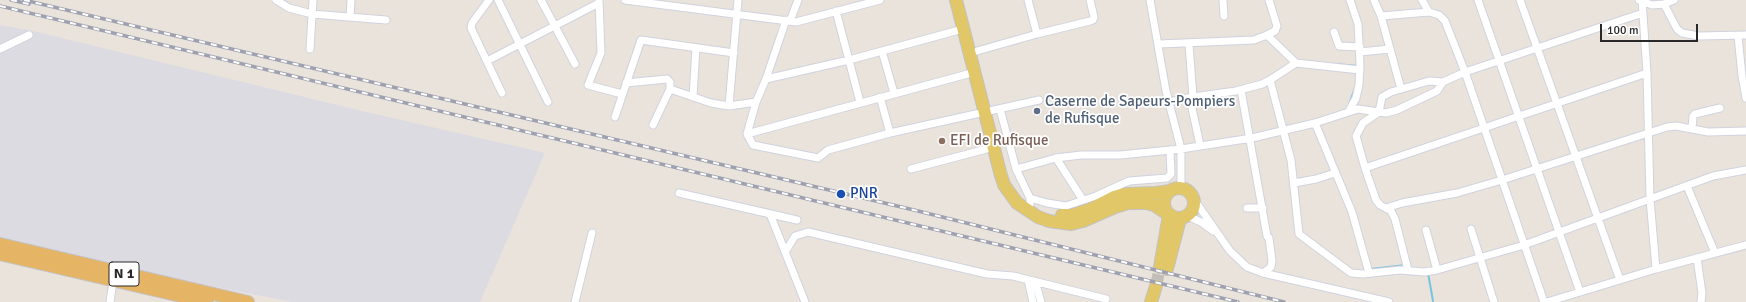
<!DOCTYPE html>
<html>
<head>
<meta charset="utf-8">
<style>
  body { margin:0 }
  #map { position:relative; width:1746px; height:302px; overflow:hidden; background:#e9e3db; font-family:Signika,sans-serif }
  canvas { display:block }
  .scale { position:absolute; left:1600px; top:24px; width:98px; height:18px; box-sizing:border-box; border:2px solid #282828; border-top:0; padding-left:5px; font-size:12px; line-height:14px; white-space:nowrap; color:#282828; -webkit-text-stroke:3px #fff; paint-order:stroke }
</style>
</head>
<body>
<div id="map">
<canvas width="1746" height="302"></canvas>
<div class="scale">100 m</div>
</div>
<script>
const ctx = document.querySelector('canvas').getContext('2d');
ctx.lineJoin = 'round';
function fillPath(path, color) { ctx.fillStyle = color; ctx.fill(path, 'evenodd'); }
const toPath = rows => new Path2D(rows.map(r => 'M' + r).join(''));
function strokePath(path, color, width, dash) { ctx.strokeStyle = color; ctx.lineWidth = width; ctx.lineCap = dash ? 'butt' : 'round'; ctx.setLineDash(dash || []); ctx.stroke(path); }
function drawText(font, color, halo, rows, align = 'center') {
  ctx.font = font + ' Signika,sans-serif'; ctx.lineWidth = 3.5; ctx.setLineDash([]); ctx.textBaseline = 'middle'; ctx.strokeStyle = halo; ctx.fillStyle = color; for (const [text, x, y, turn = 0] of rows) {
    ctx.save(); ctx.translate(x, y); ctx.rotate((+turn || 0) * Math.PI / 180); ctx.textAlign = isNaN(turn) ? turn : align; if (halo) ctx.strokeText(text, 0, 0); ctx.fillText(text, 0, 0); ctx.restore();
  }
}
fillPath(toPath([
  [0,25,33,31,362,111,545,153,480,302,292,302,114,267,0,240]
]), '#dddbe2');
strokePath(toPath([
  [1335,64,1358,66],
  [1349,104,1355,88],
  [1371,269,1406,265],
  [1428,273,1433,301]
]), '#78c3e1', 2);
strokePath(toPath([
  [1156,286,1160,267]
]), '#c2beb7', 12, [12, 6]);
const minor = toPath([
  [276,0,289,8,312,14,386,20],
  [489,0,472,23,471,28,502,93],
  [498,0,548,102],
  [541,0,575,64],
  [599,0,601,53,588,85,622,94],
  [625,0,796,22,880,0],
  [1028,0,1037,34],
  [1150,0,1166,91,1181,149,1181,188],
  [1223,0,1224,16],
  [1374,0,1381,16,1401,89],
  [1422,0,1429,12],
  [1478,0,1580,292],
  [1520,0,1620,280],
  [1639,0,1652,5,1664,4,1674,0],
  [1642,0,1647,73,1650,199,1656,269],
  [1664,4,1677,29,1682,33,1699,36,1746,35],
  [836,11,860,102],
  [1381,16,1429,12,1439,15,1445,21,1465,72,1544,302],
  [350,17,351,0],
  [786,20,766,79,756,102,747,134,753,145,818,158,828,150,890,133,1039,100],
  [790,21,798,0],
  [1334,32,1339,46,1360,47],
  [1267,35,1296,63,1360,70],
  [1738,36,1742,76,1746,98],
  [1159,44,1254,40,1267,35,1275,31,1277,26,1269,0],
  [1189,44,1193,97,1192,108,1200,145],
  [0,49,29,35],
  [310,49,313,0],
  [882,51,894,93],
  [977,51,1037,34,1090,21,1093,20,1094,17,1090,0],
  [1360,52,1390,49],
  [487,61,599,3],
  [1296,63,1270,80,1291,160,1299,234,1351,273,1363,274,1400,270,1424,272,1437,270,1524,245,1713,176,1746,170],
  [766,79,849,60,963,29],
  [626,83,667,79,670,82,670,89,653,125],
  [670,89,711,103,729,106,756,102],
  [1241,90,1267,236,1269,238,1272,261,1271,267,1263,273],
  [693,97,696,48],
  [880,97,890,133],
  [1169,102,1193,97,1236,91,1262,84,1270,80],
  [729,106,738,0],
  [1000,109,1016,169,1030,198,1030,204],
  [1349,111,1356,98,1359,85,1360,64,1358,24,1350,0],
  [615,117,641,40,734,53],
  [1315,123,1352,212,1369,273],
  [1692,129,1693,116,1695,114,1720,108],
  [747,134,975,72],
  [1056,158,1083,200],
  [1365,168,1647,73],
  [911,169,994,147],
  [1016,169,1056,158,1081,155,1120,155,1181,149,1252,138,1315,123,1358,109,1386,113,1397,110,1437,91,1443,82],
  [1294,183,1316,179,1335,173],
  [1687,186,1715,253],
  [679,193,797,220],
  [1030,198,1047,203,1066,206,1096,196,1129,181,1167,178,1171,174,1170,150],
  [1193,198,1230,251,1247,267,1263,273,1389,302],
  [1247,208,1263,208],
  [1386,208,1402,203,1457,193,1502,180,1667,127,1676,126,1708,132,1746,131],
  [770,214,805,302],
  [1188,216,1201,222,1213,231],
  [1471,229,1494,302],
  [1426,230,1437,270],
  [784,250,787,249,795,236,808,232,987,274,1013,276,1106,299],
  [1697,258,1702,293,1701,302],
  [1408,270,1395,219,1391,211,1380,205,1376,200,1365,168,1356,136,1363,123,1379,112,1382,97,1391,92,1429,81,1443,82,1465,72,1643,13],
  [1028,280,1033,302],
  [1035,281,1041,302],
  [110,302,113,281],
  [575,302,592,233],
  [1547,302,1656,269,1746,245]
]);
const primary = toPath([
  [956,0,1000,172,1004,185,1017,203,1038,217,1049,221,1071,224,1083,221,1115,207,1128,203,1146,203,1154,205,1166,213],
  '1164 203a15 15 0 1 1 30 0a15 15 0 1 1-30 0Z',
  [1062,215,1073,215,1091,209,1114,197,1125,194,1156,193,1170,191],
  [1160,267,1169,215],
  [1167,269,1180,219],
  [1151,302,1156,286]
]);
const trunk = toPath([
  [0,244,248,302],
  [0,254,207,302]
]);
strokePath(minor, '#d0d3df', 9);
strokePath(primary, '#c3c3c3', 14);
strokePath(trunk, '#c3c3c3', 14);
strokePath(minor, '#fff', 7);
strokePath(primary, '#e1c768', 12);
strokePath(trunk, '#e6b465', 12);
const rail = toPath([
  [11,0,29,4],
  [24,0,914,210,1284,302],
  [0,6,1238,302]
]);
strokePath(rail, '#9ea1b0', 3.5);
strokePath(rail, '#fff', 2, [6]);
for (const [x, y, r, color] of [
  [1037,111,4,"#5c6f8a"],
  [942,141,4,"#8d6e63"],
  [841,194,5,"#1a4fb4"]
]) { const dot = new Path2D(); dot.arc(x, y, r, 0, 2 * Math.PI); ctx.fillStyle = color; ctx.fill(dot); strokePath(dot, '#fff', 1.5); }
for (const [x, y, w] of [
  [124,274,30]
]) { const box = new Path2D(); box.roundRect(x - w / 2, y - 12, w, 24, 3); ctx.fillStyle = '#fff'; ctx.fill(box); strokePath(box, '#282828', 1); }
drawText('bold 14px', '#282828', null, [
  ["N 1",124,274]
]);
drawText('15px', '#4e5e75', '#fff', [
  ["Caserne de Sapeurs-Pompiers",1045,102],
  ["de Rufisque",1045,119]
], 'left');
drawText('15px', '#785e54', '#fff', [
  ["EFI de Rufisque",950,141]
], 'left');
drawText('15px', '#164399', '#fff', [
  ["PNR",850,194]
], 'left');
</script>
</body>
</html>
